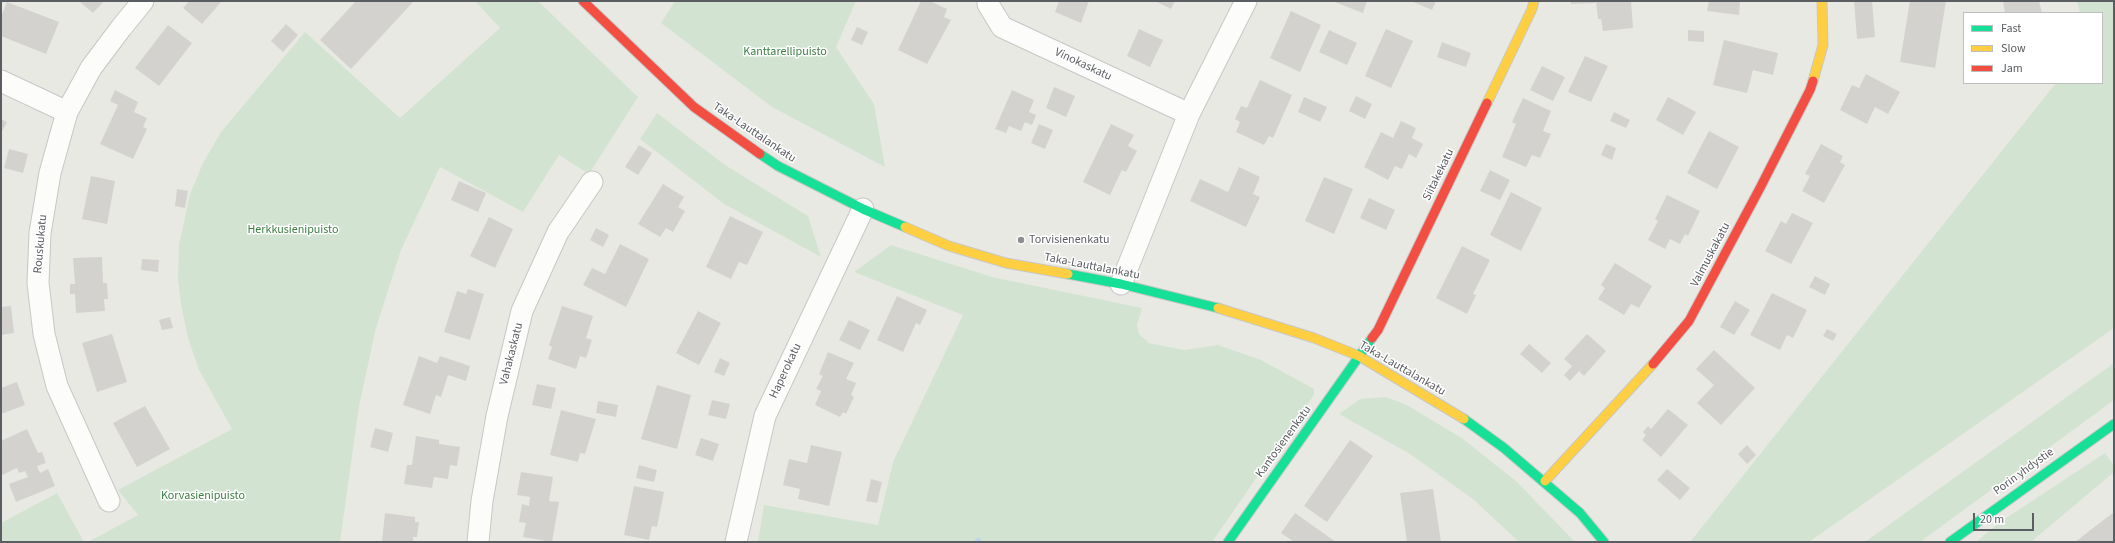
<!DOCTYPE html>
<html>
<head>
<meta charset="utf-8">
<style>
  body { margin:0 }
  #map { position:relative; width:2115px; height:543px; overflow:hidden; background:#e9e9e4; font-family:"Source Sans 3",sans-serif }
  canvas { display:block }
  .frame { position:absolute; inset:0; border:2px solid #5a5d61; pointer-events:none }
  .legend { position:absolute; left:1963px; top:12px; width:140px; height:72px; box-sizing:border-box; background:#fff; border:1px solid #bdbec0; margin:0; padding:5px 7px; list-style:none; font-size:12px; color:#5a5d61 }
  .legend li { display:flex; align-items:center; gap:8px; height:20px }
  .legend b { width:20px; border:1px solid #bdbec0 }
  .scale { position:absolute; left:1973px; top:513px; width:61px; height:18px; box-sizing:border-box; border:2px solid #5a5d61; border-top:0; padding-left:5px; font-size:12px; line-height:14px; white-space:nowrap; color:#5a5d61; -webkit-text-stroke:3px #fff; paint-order:stroke }
</style>
</head>
<body>
<div id="map">
<canvas width="2115" height="543"></canvas>
<div class="frame"></div>
<ul class="legend">
<li><b style="height:5px;background:#16e098"></b>Fast</li>
<li><b style="height:5px;background:#ffcf43"></b>Slow</li>
<li><b style="height:5px;background:#f24e42"></b>Jam</li>
</ul>
<div class="scale">20 m</div>
</div>
<script>
const ctx = document.querySelector('canvas').getContext('2d');
ctx.lineJoin = 'round';
function fillPath(path, color) { ctx.fillStyle = color; ctx.fill(path, 'evenodd'); }
const toPath = rows => new Path2D(rows.map(r => 'M' + r).join(''));
function strokePath(path, color, width, dash) { ctx.strokeStyle = color; ctx.lineWidth = width; ctx.lineCap = dash ? 'butt' : 'round'; ctx.setLineDash(dash || []); ctx.stroke(path); }
function drawText(font, color, halo, rows, align = 'center') {
  ctx.font = font + ' "Source Sans 3",sans-serif'; ctx.lineWidth = 3; ctx.setLineDash([]); ctx.textBaseline = 'middle'; ctx.strokeStyle = halo; ctx.fillStyle = color; for (const [text, x, y, turn = 0] of rows) {
    ctx.save(); ctx.translate(x, y); ctx.rotate((+turn || 0) * Math.PI / 180); ctx.textAlign = isNaN(turn) ? turn : align; if (halo) ctx.strokeText(text, 0, 0); ctx.fillText(text, 0, 0); ctx.restore();
  }
}
fillPath(toPath([
  [475,1,538,1,638,97,589,174,559,155,523,212,440,167,401,250,376,328,359,406,340,542,88,542,138,515,118,490,232,429,199,370,188,338,181,305,178,279,179,245,190,194,203,163,221,132,305,32,400,118,500,28],
  [675,1,856,1,836,47,874,104,885,167,772,107,661,23],
  [2077,1,2114,1,2114,328,1809,542,1690,542,2056,83,2102,83,2102,13,2080,13],
  [657,113,725,165,808,216,821,257,724,204,640,139],
  [891,245,992,277,1142,308,1137,325,1139,334,1149,343,1184,350,1218,345,1261,360,1314,389,1314,395,1212,542,758,542,764,505,878,525,893,462,963,315,854,272],
  [2114,363,2114,400,1920,542,1865,542],
  [1386,397,1407,405,1463,439,1516,481,1575,542,1519,542,1474,500,1410,454,1339,414,1360,399],
  [2105,453,2114,465,2114,472,2031,542,1976,542,2000,522],
  [57,493,84,542,1,542,1,523]
]), '#d2e4d1');
strokePath(toPath([
  [978,541,979,542]
]), '#bcd6f0', 6);
fillPath(toPath([
  [79,1,104,1,93,13],
  [189,1,222,1,202,24,183,8],
  [356,1,414,1,351,69,320,40],
  [921,1,930,1,947,9,944,17,951,20,927,64,898,50],
  [1059,1,1089,1,1081,23,1055,12],
  [1155,1,1175,1,1171,9],
  [1332,1,1367,1,1363,13],
  [1411,1,1436,1,1432,10],
  [1571,1,1595,1,1595,3,1571,4],
  [1596,1,1631,1,1633,28,1603,31,1601,19,1598,19],
  [1709,1,1740,1,1739,15,1707,11],
  [1854,1,1872,1,1875,37,1857,39],
  [1910,1,1946,1,1935,68,1900,62],
  [2003,1,2039,1,2042,13,2005,13],
  [7,2,59,22,46,54,1,36,1,17],
  [1291,11,1321,25,1300,72,1270,58],
  [286,24,298,35,283,52,271,41],
  [168,25,192,43,159,86,135,68],
  [857,27,868,32,862,45,851,40],
  [1139,29,1163,40,1150,67,1127,56],
  [1386,29,1413,41,1391,88,1365,76],
  [1329,30,1357,43,1347,65,1319,52],
  [1688,30,1704,31,1704,42,1688,41],
  [1724,40,1778,53,1773,75,1753,70,1747,93,1713,85],
  [1442,42,1471,53,1466,67,1437,57],
  [1585,56,1608,66,1591,102,1568,92],
  [1542,66,1565,77,1553,101,1530,90],
  [1866,74,1900,92,1888,114,1875,107,1867,124,1840,110,1852,85,1859,88],
  [1260,80,1292,95,1273,138,1269,136,1264,145,1236,132,1240,122,1235,119,1241,106,1247,108],
  [1054,87,1075,96,1066,117,1046,108],
  [115,90,138,102,134,112,147,118,143,127,147,129,133,159,100,144,118,105,110,101],
  [1012,90,1034,100,1029,112,1036,115,1032,125,1025,122,1021,131,1009,126,1006,133,995,129],
  [1356,96,1372,104,1365,119,1349,111],
  [1304,97,1327,107,1320,122,1298,112],
  [1668,97,1696,112,1683,135,1656,120],
  [1523,98,1551,111,1543,131,1551,134,1540,158,1532,155,1526,167,1502,157,1516,124,1512,122],
  [1614,112,1630,120,1626,128,1610,121],
  [1,119,7,122,1,133],
  [1401,121,1416,128,1412,138,1423,144,1416,158,1409,154,1402,169,1395,166,1388,180,1364,167,1381,132,1393,138],
  [1039,124,1053,130,1045,149,1031,143],
  [1111,124,1134,135,1128,146,1137,151,1126,172,1122,170,1110,195,1083,182],
  [1709,131,1739,147,1717,189,1687,173],
  [1606,144,1616,148,1612,160,1601,155],
  [1821,144,1843,156,1840,162,1845,165,1824,203,1802,191,1810,176,1805,174],
  [639,145,652,153,638,175,625,167],
  [9,149,28,154,23,173,4,168],
  [1239,167,1260,177,1253,194,1260,197,1246,227,1190,201,1200,179,1228,192],
  [1490,170,1510,180,1500,200,1480,191],
  [91,176,115,181,107,224,82,219],
  [1324,177,1353,189,1334,234,1305,221],
  [459,181,486,193,478,212,451,200],
  [663,184,684,197,678,207,685,211,673,232,666,228,660,237,638,224],
  [177,189,188,191,185,208,175,206],
  [1511,192,1542,208,1521,251,1490,235],
  [1667,195,1700,211,1688,236,1685,234,1680,244,1670,239,1665,249,1648,240,1658,221,1655,219],
  [1369,198,1395,210,1386,230,1360,218],
  [1792,213,1813,223,1791,264,1765,251,1781,221,1786,224],
  [730,216,763,232,747,265,739,262,731,279,706,267],
  [489,217,513,229,495,268,470,256],
  [596,228,609,235,603,247,590,240],
  [620,244,649,259,626,307,583,285,592,268,605,274],
  [1462,246,1490,260,1473,294,1476,295,1467,314,1436,298],
  [102,257,103,283,107,283,108,299,104,299,105,311,76,313,75,294,70,294,70,284,75,284,73,258],
  [142,259,159,260,158,272,141,270],
  [1615,263,1652,286,1639,308,1631,304,1624,315,1598,299,1605,288,1601,285],
  [1815,276,1830,284,1825,295,1809,287],
  [468,289,484,294,470,340,444,332,457,291,466,294],
  [1772,293,1807,310,1793,338,1787,335,1780,350,1750,335],
  [897,296,927,310,920,325,916,323,903,352,877,340],
  [1735,301,1750,310,1734,335,1720,327],
  [11,306,14,333,1,335,1,307],
  [562,306,593,316,586,338,592,340,586,358,580,356,576,369,548,359,552,347,549,345],
  [698,311,721,323,699,365,676,353],
  [170,317,173,328,162,330,159,320],
  [849,320,870,330,860,350,839,340],
  [1827,329,1837,334,1833,341,1823,336],
  [112,334,127,382,97,392,82,343],
  [1587,334,1606,351,1584,376,1579,371,1570,381,1564,375,1572,366,1564,359],
  [1529,344,1551,363,1542,373,1520,354],
  [1714,350,1755,388,1721,425,1697,403,1714,385,1696,369],
  [828,352,854,363,846,379,856,383,851,395,854,397,846,414,843,412,840,417,815,405,821,391,816,389,823,376,819,374],
  [419,356,437,363,440,356,470,366,466,381,448,375,441,397,436,395,430,414,403,405],
  [720,358,730,363,724,376,714,372],
  [17,382,25,405,1,414,1,388],
  [537,384,556,388,551,409,532,405],
  [657,385,691,395,677,449,641,439],
  [712,400,730,404,726,419,708,415],
  [598,401,618,405,616,417,596,413],
  [145,406,170,449,137,467,113,423],
  [1668,409,1688,425,1661,457,1642,440,1646,435,1643,432,1648,426,1651,429],
  [561,410,596,419,585,454,580,453,578,462,550,455],
  [375,428,393,433,388,452,370,447],
  [27,429,38,453,42,452,46,463,37,466,40,473,48,469,55,486,16,502,9,484,28,477,25,471,19,473,17,468,2,475,1,441],
  [416,436,439,440,439,444,460,447,457,466,450,465,448,479,434,477,432,488,404,484,407,465,412,465],
  [701,438,719,444,713,461,695,455],
  [1350,440,1373,456,1327,522,1304,506],
  [811,445,842,452,829,506,798,499,800,489,783,485,789,459,807,463],
  [1747,445,1756,455,1747,464,1738,454],
  [639,465,657,470,654,482,636,478],
  [1667,469,1690,488,1680,500,1657,480],
  [521,472,553,477,549,501,559,502,552,542,523,537,526,523,519,522,522,504,529,506,530,497,517,495],
  [871,479,882,482,877,503,866,501],
  [634,486,664,492,657,527,652,526,649,540,624,535],
  [1433,489,1441,542,1407,542,1400,493],
  [2114,512,2114,542,2075,542],
  [385,513,415,517,415,522,419,522,417,537,413,537,413,542,382,542],
  [1295,513,1336,542,1294,542,1281,533]
]), '#d3d2cf');
const street = toPath([
  [988,4,1002,27,1189,114],
  [1,81,67,112],
  [1121,284,1189,114,1246,1],
  [109,501,57,386,44,334,38,283,40,233,50,173,67,112,91,68,121,28,143,1],
  [478,542,482,501,497,416,522,311,558,232,592,182],
  [736,542,765,416,863,209]
]);
const fast = toPath([
  [760,154,778,166,863,209,905,227],
  [1068,274,1121,284,1218,308],
  [1464,419,1504,448,1580,513,1604,542],
  [1228,542,1372,338],
  [1950,542,2114,424]
]);
const slow = toPath([
  [1813,81,1823,45,1822,1],
  [1487,103,1532,9,1534,1],
  [905,227,949,246,1006,263,1068,274],
  [1218,308,1314,338,1359,356,1464,419],
  [1545,481,1653,364]
]);
const jam = toPath([
  [583,1,694,107,760,154],
  [1372,338,1378,330,1487,103],
  [1653,364,1689,321,1760,188,1810,90,1813,81]
]);
strokePath(street, '#c6c7c6', 23);
strokePath(fast, '#c7c7c7', 11);
strokePath(slow, '#c7c7c7', 11);
strokePath(jam, '#c7c7c7', 11);
strokePath(street, '#fcfcfb', 21);
strokePath(fast, '#16e098', 9);
strokePath(slow, '#ffcf43', 9);
strokePath(jam, '#f24e42', 9);
for (const [x, y, r, color] of [
  [1021,240,4,"#8c8e8f"]
]) { const dot = new Path2D(); dot.arc(x, y, r, 0, 2 * Math.PI); ctx.fillStyle = color; ctx.fill(dot); strokePath(dot, '#fff', 1.5); }
drawText('12px', '#3d7d44', '#fff', [
  ["Kanttarellipuisto",785,52],
  ["Herkkusienipuisto",293,230],
  ["Korvasienipuisto",203,496]
]);
drawText('12px', '#5a5d61', '#fff', [
  ["Vinokaskatu",1083,65,25],
  ["Taka-Lauttalankatu",754,133,34],
  ["Siitakekatu",1439,175,-64],
  ["Rouskukatu",41,244,-85],
  ["Valmuskakatu",1711,255,-62],
  ["Taka-Lauttalankatu",1092,267,11],
  ["Vahakaskatu",512,354,-76],
  ["Taka-Lauttalankatu",1402,369,30],
  ["Haperokatu",786,371,-65],
  ["Kantosienenkatu",1284,442,-54],
  ["Porin yhdystie",2024,472,-36]
]);
drawText('12px', '#5a5d61', '#fff', [
  ["Torvisienenkatu",1029,240]
], 'left');
</script>
</body>
</html>
